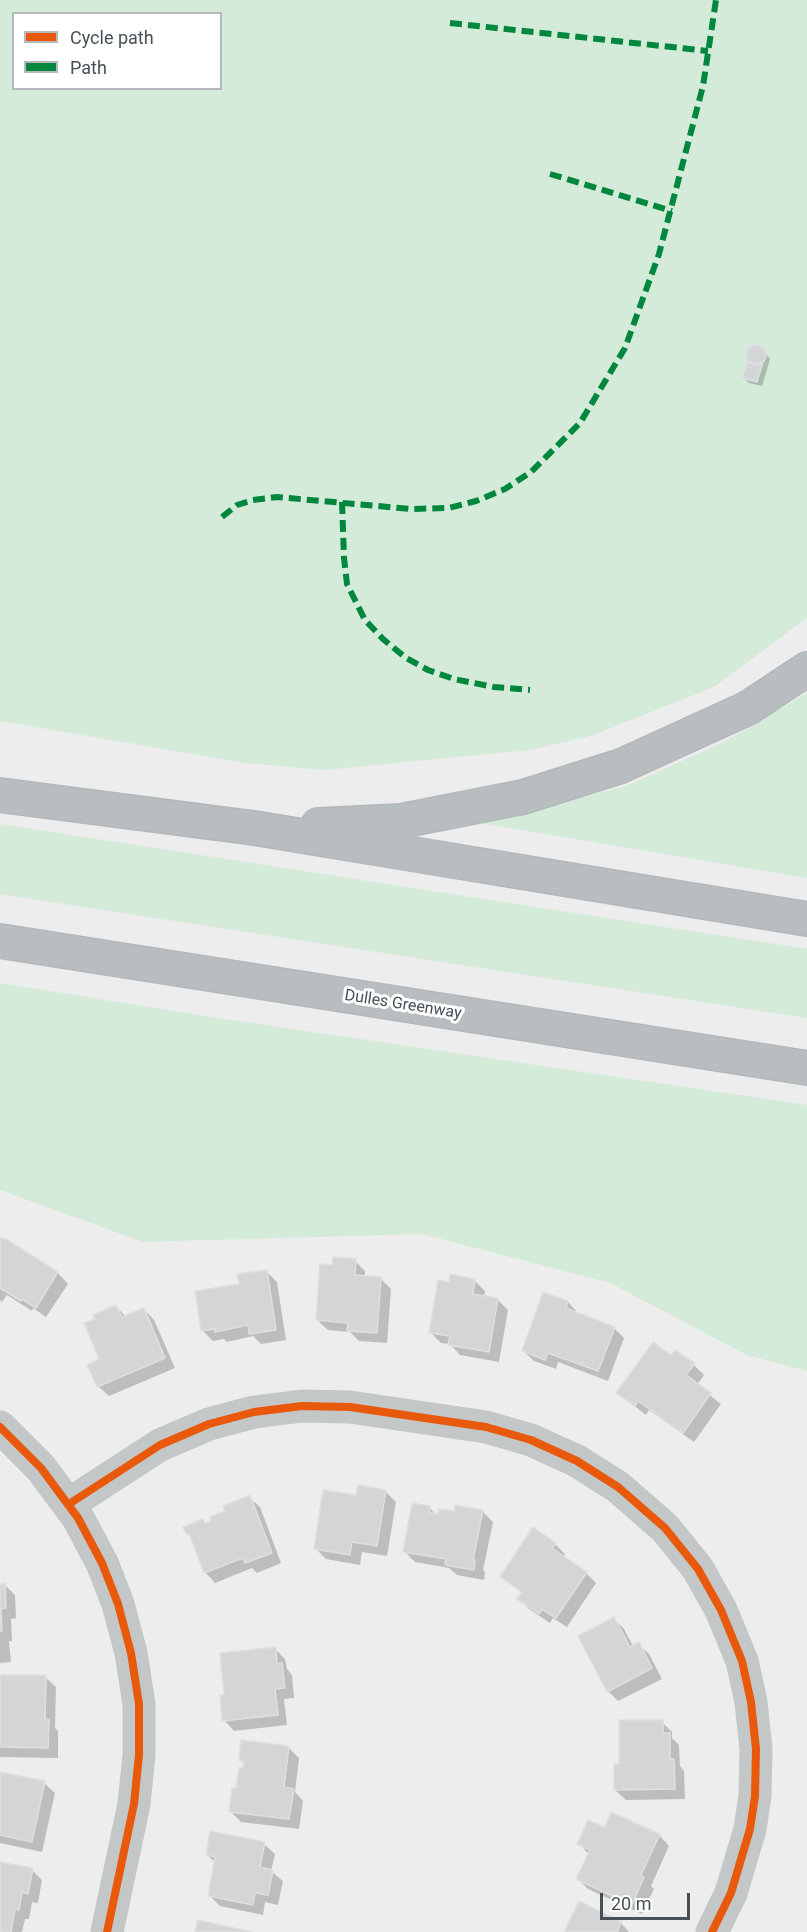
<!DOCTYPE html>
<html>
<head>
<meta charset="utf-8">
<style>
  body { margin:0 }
  #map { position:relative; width:807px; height:1932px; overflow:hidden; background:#eeeded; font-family:Roboto,sans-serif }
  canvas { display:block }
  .legend { position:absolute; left:12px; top:12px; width:210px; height:78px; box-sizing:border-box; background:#fff; border:2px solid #b5b9bc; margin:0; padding:8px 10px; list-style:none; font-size:18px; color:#465157 }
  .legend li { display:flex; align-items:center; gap:12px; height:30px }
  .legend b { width:30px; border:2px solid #b5b9bc }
  .scale { position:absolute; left:600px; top:1893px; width:90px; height:27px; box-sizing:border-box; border:3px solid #465157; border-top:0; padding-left:8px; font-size:18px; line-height:21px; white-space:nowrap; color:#465157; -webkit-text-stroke:4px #fff; paint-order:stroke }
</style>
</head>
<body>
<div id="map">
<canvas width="807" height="1932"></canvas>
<ul class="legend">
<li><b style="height:8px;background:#e8590c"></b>Cycle path</li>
<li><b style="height:8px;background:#00873e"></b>Path</li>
</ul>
<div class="scale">20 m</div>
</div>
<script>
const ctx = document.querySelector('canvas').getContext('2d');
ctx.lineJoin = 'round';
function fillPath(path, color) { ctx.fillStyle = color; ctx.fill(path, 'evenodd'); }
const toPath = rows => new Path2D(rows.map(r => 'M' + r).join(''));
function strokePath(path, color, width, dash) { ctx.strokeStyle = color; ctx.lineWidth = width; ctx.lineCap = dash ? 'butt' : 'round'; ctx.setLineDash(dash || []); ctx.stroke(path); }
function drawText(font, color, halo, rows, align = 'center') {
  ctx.font = font + ' Roboto,sans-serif'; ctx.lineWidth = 6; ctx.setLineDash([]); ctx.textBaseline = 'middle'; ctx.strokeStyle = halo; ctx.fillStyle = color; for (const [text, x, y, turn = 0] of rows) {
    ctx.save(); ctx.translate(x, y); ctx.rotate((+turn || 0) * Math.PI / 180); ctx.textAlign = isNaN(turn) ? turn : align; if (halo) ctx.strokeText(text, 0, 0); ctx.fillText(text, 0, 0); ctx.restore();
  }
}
fillPath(toPath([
  [0,0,807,0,807,618,714,687,591,736,529,750,324,770,245,763,0,721],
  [14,14,220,14,220,88,14,88],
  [807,693,807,878,474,822,624,787,726,741],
  [0,824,807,949,807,1018,0,894],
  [0,983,211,1017,807,1105,807,1371,747,1355,610,1283,422,1234,143,1242,0,1190]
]), '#d4ebd9');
fillPath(toPath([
  [756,346,762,348,770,359,762,386,749,383,744,378,749,360,748,352,751,348],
  [0,1239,7,1241,58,1273,68,1284,46,1317,33,1308,32,1311,7,1295,2,1302,0,1300],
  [355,1261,365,1271,365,1277,381,1279,391,1289,387,1343,359,1341,350,1332,328,1330,317,1320],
  [266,1271,277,1282,286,1340,261,1344,253,1336,227,1342,224,1339,213,1341,202,1330,241,1286],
  [474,1280,485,1291,484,1297,498,1300,508,1310,499,1362,460,1355,450,1344,441,1343,430,1332,451,1283],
  [544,1294,568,1302,578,1313,614,1328,624,1338,608,1381,558,1362,556,1369,534,1361,523,1351],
  [116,1306,126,1317,144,1309,154,1320,175,1368,109,1396,98,1386,101,1360,97,1320],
  [675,1352,694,1365,704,1375,697,1385,721,1404,694,1442,649,1410,646,1415,618,1393,671,1357],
  [385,1491,396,1502,387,1556,362,1552,360,1565,326,1559,315,1548,357,1497],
  [249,1497,260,1507,281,1563,257,1573,252,1568,215,1583,205,1572,192,1539,187,1534,213,1522],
  [429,1507,438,1517,455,1513,482,1511,493,1522,483,1570,485,1572,484,1580,457,1575,449,1568,415,1562,404,1551],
  [555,1544,565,1554,563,1558,586,1573,596,1583,567,1627,553,1618,550,1623,529,1609,519,1599,523,1594,502,1577],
  [0,1585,5,1585,15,1595,16,1618,11,1619,12,1641,9,1641,11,1662,0,1663],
  [614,1619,624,1629,633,1646,638,1644,649,1654,662,1679,618,1701,608,1691],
  [275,1649,285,1659,287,1669,292,1675,294,1698,284,1699,287,1725,234,1731,224,1720,226,1696],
  [0,1676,45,1677,56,1687,55,1728,58,1731,58,1758,0,1757],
  [662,1722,672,1732,672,1738,679,1745,680,1766,684,1771,685,1799,626,1800,615,1790,621,1766],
  [288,1747,299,1758,295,1792,303,1801,299,1829,241,1822,231,1812,244,1770,245,1764,240,1760],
  [0,1773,44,1783,55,1793,42,1852,0,1843],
  [605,1829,659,1835,669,1846,651,1886,654,1889,642,1914,588,1889,578,1879,589,1854,578,1843],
  [264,1844,275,1854,271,1871,283,1881,278,1905,265,1902,263,1915,220,1906,209,1895,216,1863,207,1855],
  [0,1863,32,1870,42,1880,38,1903,32,1902,29,1919,25,1919,22,1932,0,1932],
  [580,1903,621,1923,629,1932,565,1932]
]), '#0003');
const building = toPath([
  '746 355a10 10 0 1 1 20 0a10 10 0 1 1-20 0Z',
  [748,360,754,364,763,362,757,382,742,378,748,360],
  [0,1237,5,1240,6,1239,58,1272,36,1308,22,1299,21,1301,0,1288,0,1237],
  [333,1257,356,1259,355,1275,381,1277,377,1333,347,1331,348,1323,316,1320,320,1264,332,1265,333,1257],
  [267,1270,276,1330,249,1334,248,1325,215,1332,215,1329,201,1331,195,1291,239,1284,237,1274,267,1270],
  [450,1274,475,1279,473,1294,498,1298,489,1352,448,1345,450,1336,429,1333,438,1280,449,1282,450,1274],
  [543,1292,568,1301,566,1308,615,1327,598,1371,548,1353,545,1360,522,1351,543,1292],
  [116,1305,122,1317,144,1308,165,1358,97,1387,87,1365,99,1359,84,1323,95,1319,93,1315,116,1305],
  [653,1342,671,1355,675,1350,695,1363,686,1375,711,1393,683,1433,638,1401,635,1406,616,1393,653,1342],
  [358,1485,386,1490,377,1546,352,1542,350,1555,314,1549,323,1490,356,1495,358,1485],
  [250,1495,272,1553,245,1563,243,1558,204,1573,189,1534,186,1534,183,1527,203,1519,205,1523,211,1521,210,1517,225,1511,223,1506,250,1495],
  [412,1503,430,1506,429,1512,438,1514,439,1509,454,1511,455,1505,483,1510,473,1560,475,1560,474,1570,445,1565,446,1559,403,1552,412,1503],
  [533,1527,556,1543,552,1548,587,1572,556,1618,542,1609,539,1614,517,1599,522,1592,500,1577,533,1527],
  [5,1583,6,1608,1,1609,2,1631,0,1631,0,1584,5,1583],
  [614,1617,630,1647,639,1642,652,1668,607,1692,578,1636,614,1617],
  [276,1647,277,1664,282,1663,285,1688,275,1689,278,1715,222,1721,220,1695,224,1695,220,1653,276,1647],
  [0,1675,46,1675,45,1719,49,1720,48,1748,0,1747,0,1675],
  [619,1720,663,1720,663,1733,670,1733,670,1759,674,1759,675,1789,614,1790,614,1764,619,1764,619,1720],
  [241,1740,289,1746,284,1787,294,1789,289,1819,229,1812,232,1788,236,1788,239,1768,243,1768,244,1761,239,1760,241,1740],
  [0,1772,45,1781,32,1842,0,1835,0,1772],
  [611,1812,660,1834,641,1875,644,1877,632,1905,576,1879,590,1850,577,1844,588,1820,605,1827,611,1812],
  [210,1831,265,1842,260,1867,273,1870,268,1895,255,1893,253,1905,208,1896,215,1857,206,1855,210,1831],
  [0,1862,33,1868,28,1894,22,1892,19,1910,15,1909,11,1932,0,1932,0,1862],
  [579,1901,621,1922,617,1932,564,1932,579,1901],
  [198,1920,252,1932,195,1932,198,1920]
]);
fillPath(building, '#d4d5d6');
strokePath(building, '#dfdfe0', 1.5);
const highway = toPath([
  [0,795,254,828,807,919],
  [318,825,401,821,523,797,621,766,748,708,807,669],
  [0,941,807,1068]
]);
strokePath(highway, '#b3b8bc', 36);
strokePath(toPath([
  [0,1427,41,1468,78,1518,102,1563,118,1604,131,1653,139,1704,139,1755,134,1804,107,1932],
  [69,1504,160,1445,209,1424,254,1412,302,1406,350,1407,486,1427,531,1440,577,1461,618,1487,665,1528,698,1569,721,1610,742,1661,751,1702,756,1749,755,1796,750,1829,731,1893,712,1932]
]), '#c4c7c8', 33);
strokePath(highway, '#b8bdbf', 33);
strokePath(toPath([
  [450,23,708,51],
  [550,174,672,211],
  [342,502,344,558,347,584,365,620,383,639,406,658,428,670,454,679,494,687,530,690],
  [222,517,237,505,253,500,277,497,411,509,449,508,476,501,505,489,531,472,580,423,625,348,659,254,703,86,716,0]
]), '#00873e', 6, [12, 6]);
strokePath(toPath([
  [0,1427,41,1468,78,1518,102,1563,118,1604,131,1653,139,1704,139,1755,134,1804,107,1932],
  [69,1504,160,1445,209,1424,254,1412,302,1406,350,1407,486,1427,531,1440,577,1461,618,1487,665,1528,698,1569,721,1610,742,1661,751,1702,756,1749,755,1796,750,1829,731,1893,712,1932]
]), '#e8590c', 8);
drawText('16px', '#465157', '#fff', [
  ["Dulles Greenway",403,1005,9]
]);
</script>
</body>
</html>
